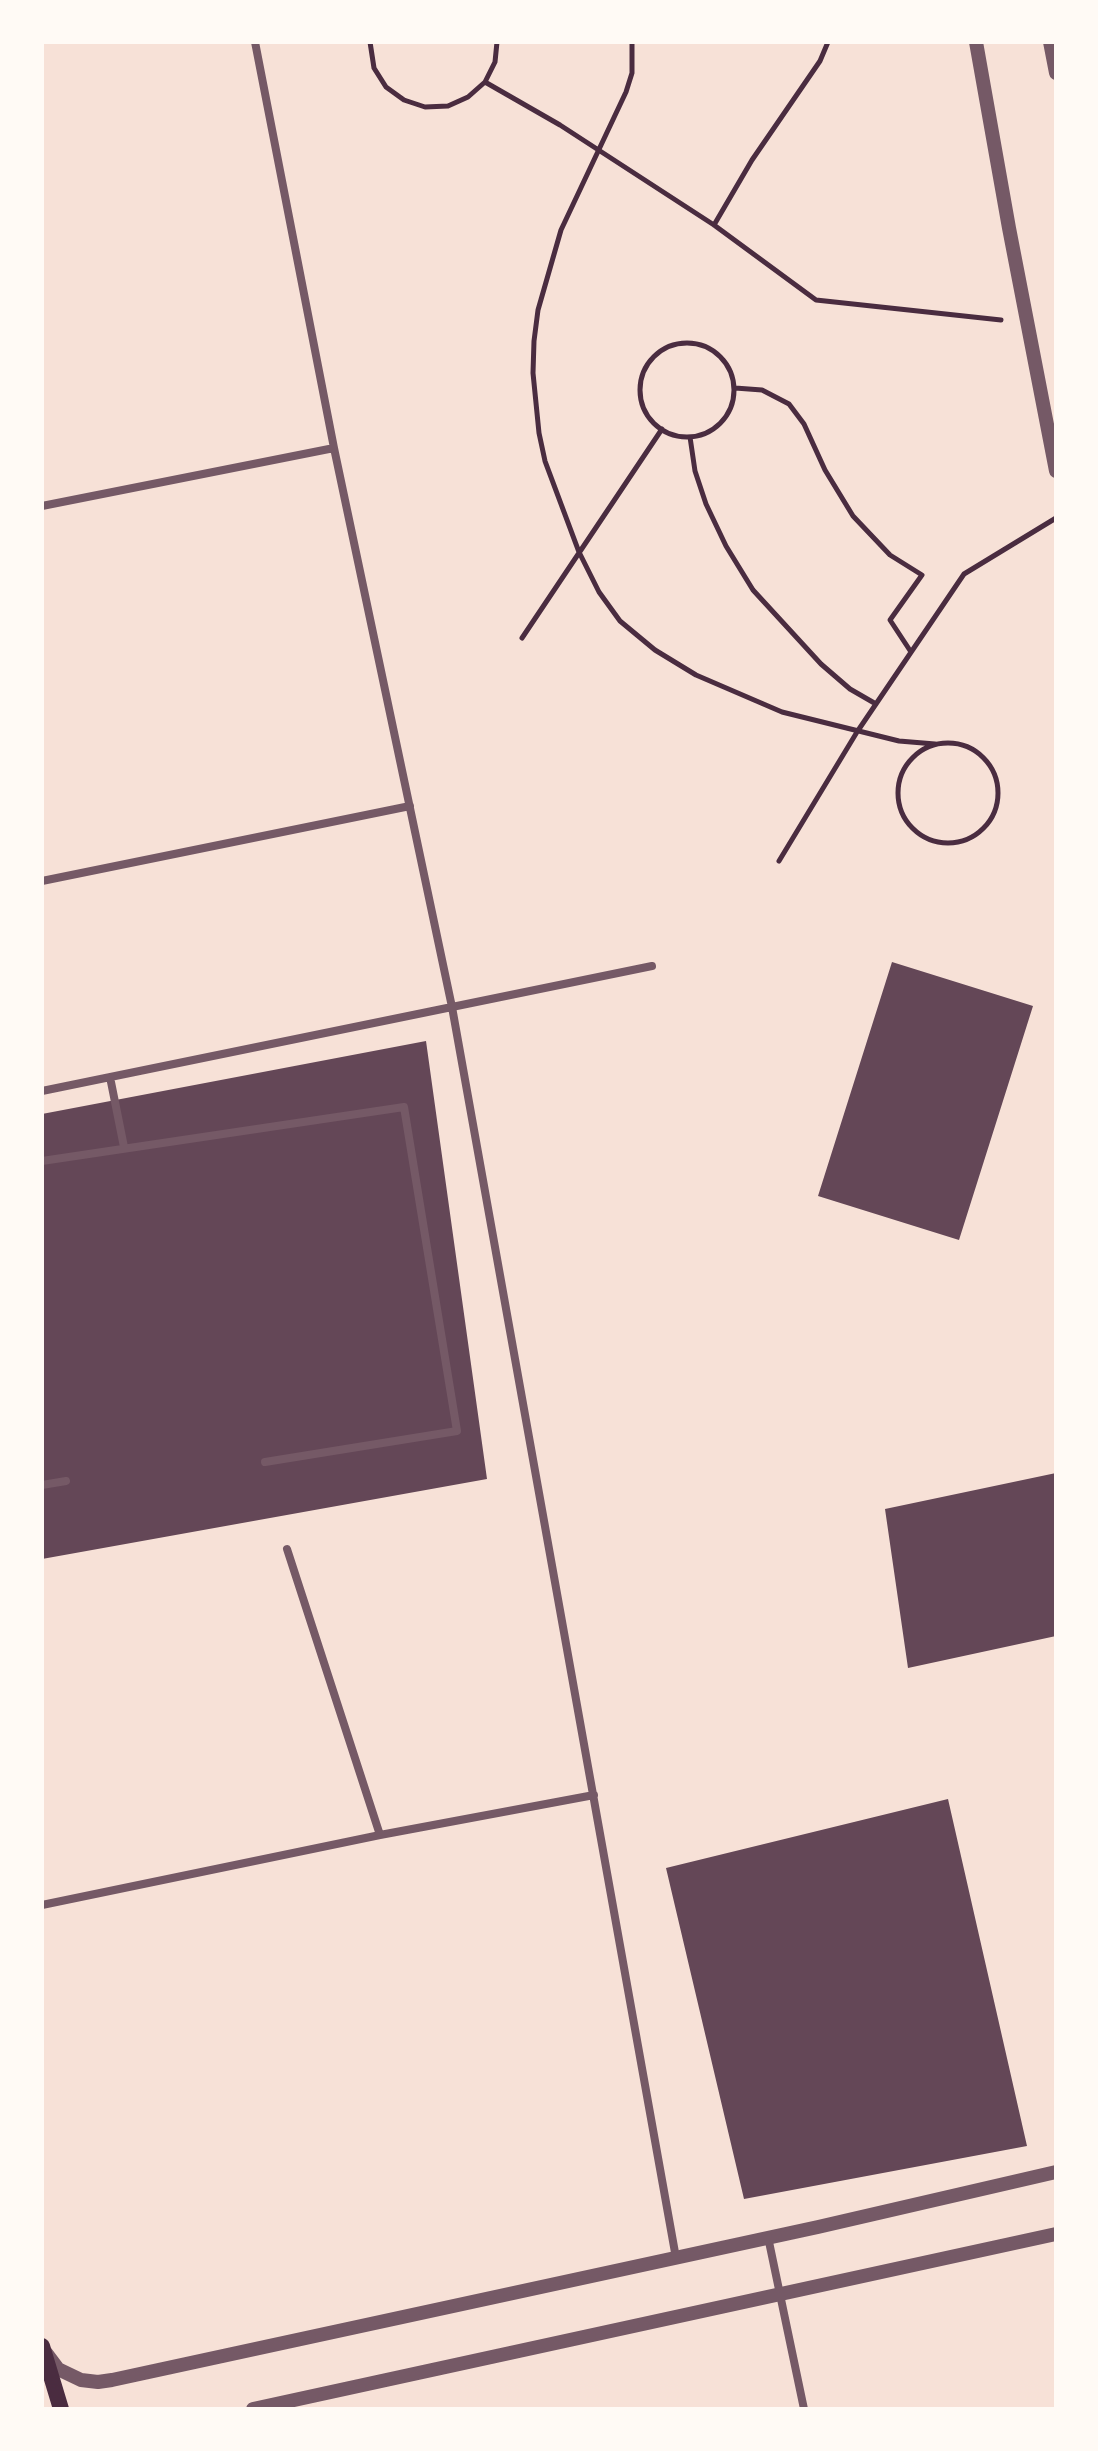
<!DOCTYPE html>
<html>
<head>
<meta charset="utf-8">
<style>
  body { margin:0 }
  #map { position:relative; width:1098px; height:2451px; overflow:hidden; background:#f7e1d7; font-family:"DM Sans",sans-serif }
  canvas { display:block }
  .frame { position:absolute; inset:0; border:44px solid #fffaf5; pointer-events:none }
</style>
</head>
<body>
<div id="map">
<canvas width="1098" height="2451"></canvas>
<div class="frame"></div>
</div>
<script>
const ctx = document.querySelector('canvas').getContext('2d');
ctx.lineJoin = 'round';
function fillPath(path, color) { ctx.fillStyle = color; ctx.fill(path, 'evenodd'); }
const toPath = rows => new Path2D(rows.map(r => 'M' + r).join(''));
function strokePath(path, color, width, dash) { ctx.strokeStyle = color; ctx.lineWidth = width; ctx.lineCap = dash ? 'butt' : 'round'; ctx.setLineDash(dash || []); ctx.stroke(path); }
fillPath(toPath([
  [892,962,1033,1006,959,1240,818,1196],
  [426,1041,487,1479,42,1559,42,1114],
  [1056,1473,1056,1636,908,1668,885,1509],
  [948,1799,1027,2146,744,2199,666,1868]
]), '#644757');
strokePath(toPath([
  [370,42,374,68,386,87,404,100,425,107,448,106,468,97,485,82,495,62,497,42],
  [632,42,632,73,626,92,561,230,538,310,534,341,533,373,539,433,545,461,579,552,599,592,620,621,655,650,696,675,782,712,899,741,935,744],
  [485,82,560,125,714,225,816,300,1001,320],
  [714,225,752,160,820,61,828,42],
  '640 390a47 47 0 1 1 94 0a47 47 0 1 1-94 0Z',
  [735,388,762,390,789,404,804,424,825,470,853,516,890,555,922,575,890,620,911,652],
  [690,437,695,471,706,504,726,546,753,590,821,664,850,689,876,704],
  [522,638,662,429],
  '898 793a50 50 0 1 1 100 0a50 50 0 1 1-100 0Z',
  [779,861,857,732,964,574,1056,518]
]), '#4a2c40', 5);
strokePath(toPath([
  [255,42,334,448,452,1007,676,2258],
  [42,506,334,448],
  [42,881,410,806],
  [110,1077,124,1147],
  [42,1091,652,966],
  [42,1161,404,1107,457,1431,265,1462],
  [42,1485,66,1481],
  [287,1549,380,1835],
  [42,1905,380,1835,594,1795],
  [768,2237,804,2409]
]), '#755966', 8);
strokePath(toPath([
  [976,42,1009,228,1056,471],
  [1050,42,1056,73],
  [46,2353,58,2369,81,2380,98,2382,112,2380,818,2227,1056,2172],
  [253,2409,1056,2234]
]), '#755966', 14);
strokePath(toPath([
  [42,2346,61,2409]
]), '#4a2c40', 16);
</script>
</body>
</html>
